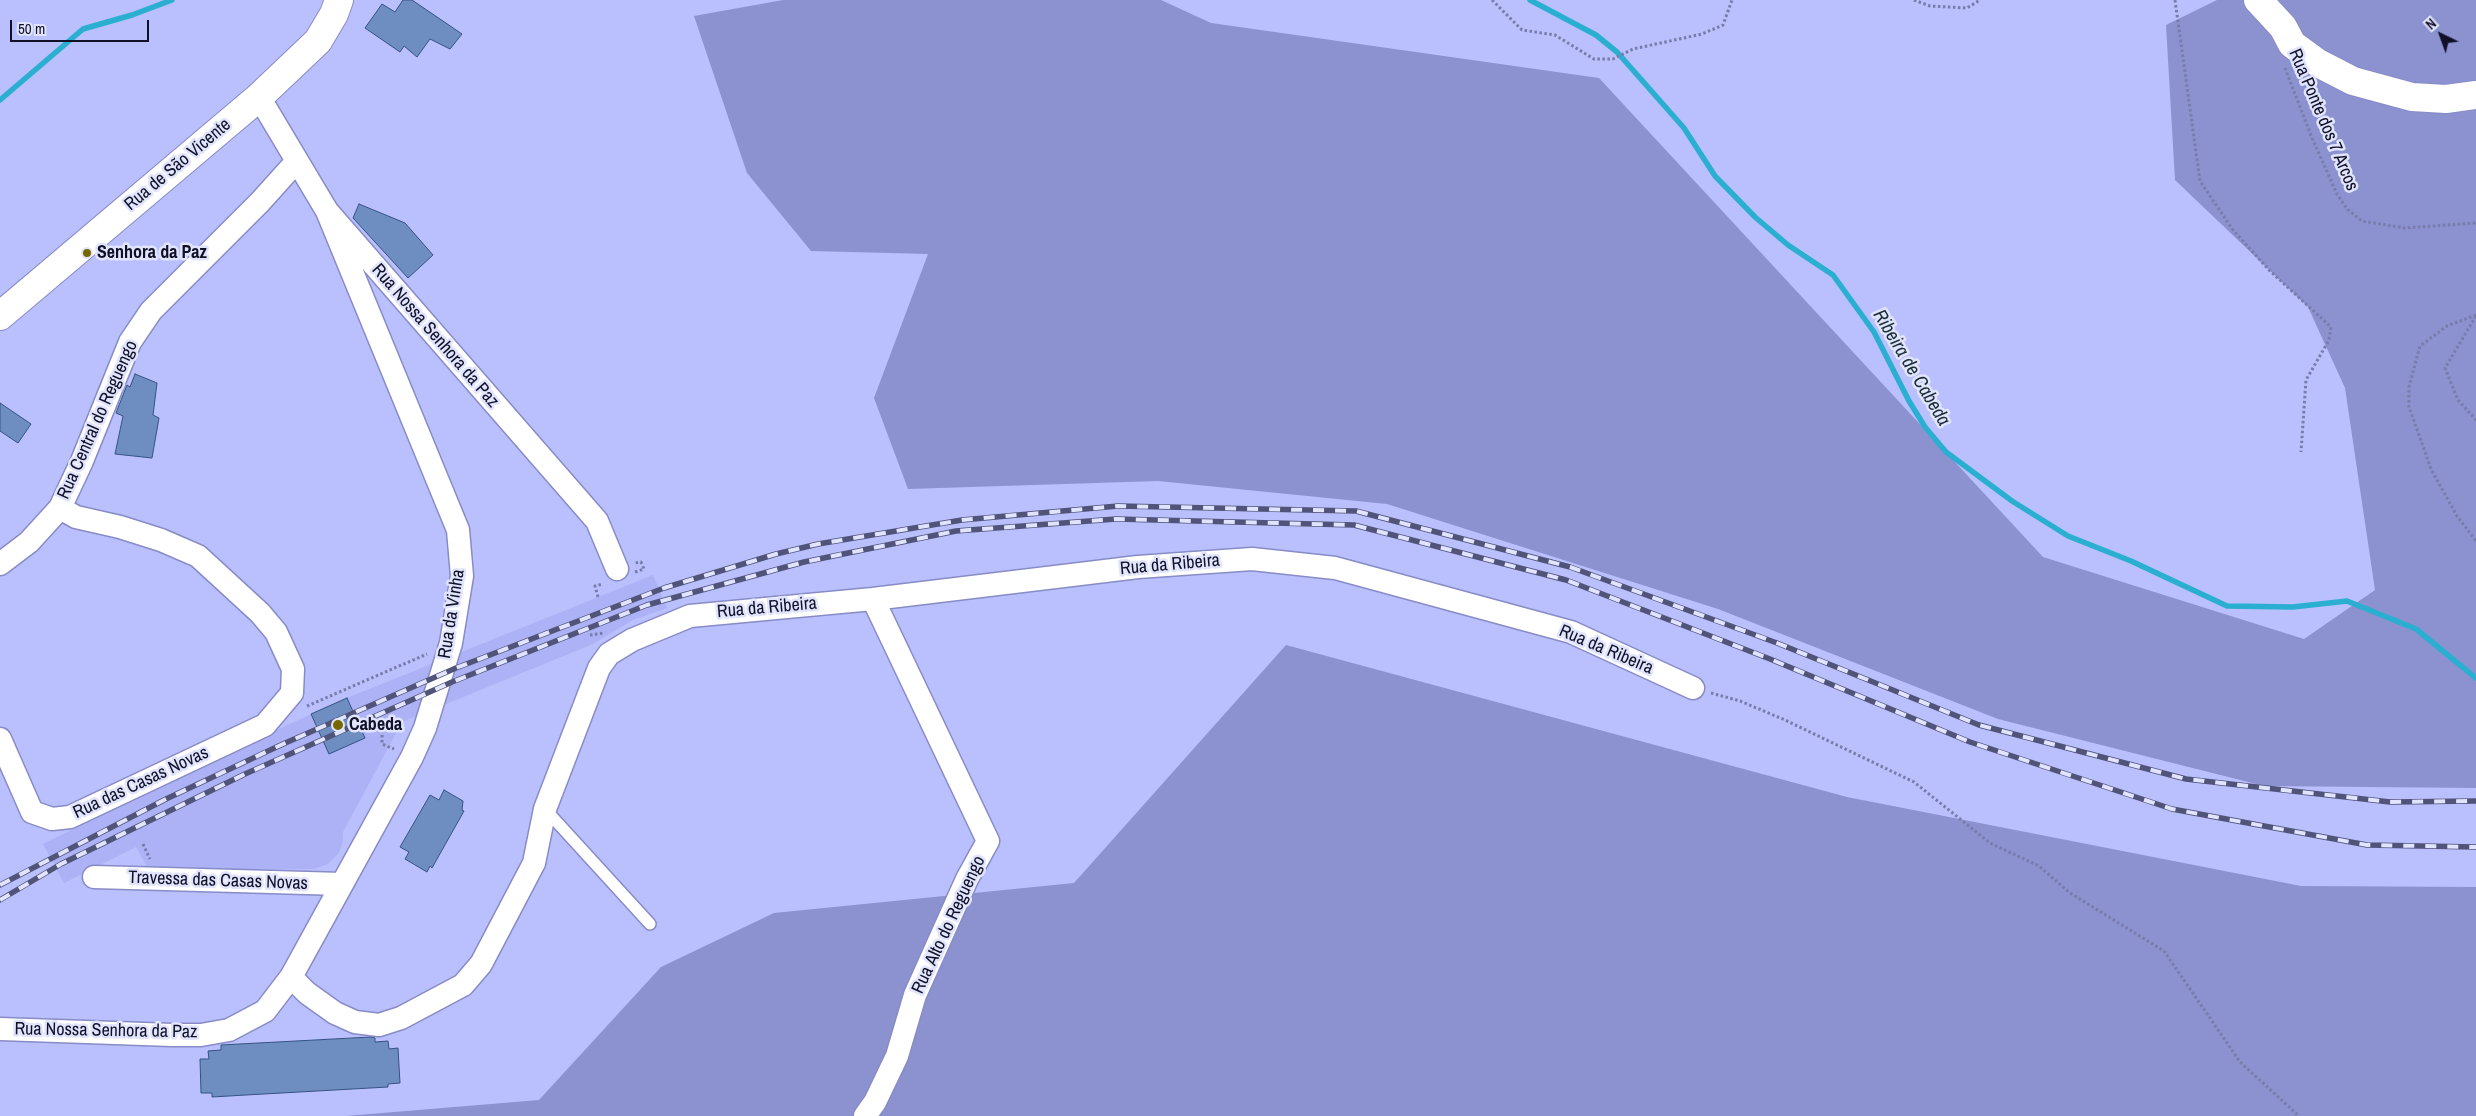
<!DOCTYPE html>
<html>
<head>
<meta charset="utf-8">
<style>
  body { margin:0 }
  #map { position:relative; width:2476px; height:1116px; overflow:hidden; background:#babffd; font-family:"Archivo Narrow",sans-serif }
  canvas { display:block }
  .north { position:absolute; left:2416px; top:10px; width:50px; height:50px; -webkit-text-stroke:4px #e1e4fd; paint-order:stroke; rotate:318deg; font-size:14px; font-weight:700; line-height:20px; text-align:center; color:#101127 }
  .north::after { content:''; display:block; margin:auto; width:18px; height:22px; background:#101127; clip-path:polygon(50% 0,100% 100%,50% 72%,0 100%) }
  .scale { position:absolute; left:10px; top:20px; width:139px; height:22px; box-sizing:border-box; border:2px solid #101127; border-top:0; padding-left:6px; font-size:15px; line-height:18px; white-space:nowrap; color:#101127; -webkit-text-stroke:4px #e1e4fd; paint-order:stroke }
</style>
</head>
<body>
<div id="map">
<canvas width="2476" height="1116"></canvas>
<div class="north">N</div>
<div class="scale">50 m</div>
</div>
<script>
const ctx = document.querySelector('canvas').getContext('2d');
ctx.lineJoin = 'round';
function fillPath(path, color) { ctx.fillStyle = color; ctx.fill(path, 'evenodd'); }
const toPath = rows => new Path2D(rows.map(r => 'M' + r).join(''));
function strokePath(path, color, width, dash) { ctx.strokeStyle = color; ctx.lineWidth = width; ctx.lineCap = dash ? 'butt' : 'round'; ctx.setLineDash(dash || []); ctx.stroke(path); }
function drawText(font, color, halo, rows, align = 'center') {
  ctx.font = font + ' "Archivo Narrow",sans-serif'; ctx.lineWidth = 5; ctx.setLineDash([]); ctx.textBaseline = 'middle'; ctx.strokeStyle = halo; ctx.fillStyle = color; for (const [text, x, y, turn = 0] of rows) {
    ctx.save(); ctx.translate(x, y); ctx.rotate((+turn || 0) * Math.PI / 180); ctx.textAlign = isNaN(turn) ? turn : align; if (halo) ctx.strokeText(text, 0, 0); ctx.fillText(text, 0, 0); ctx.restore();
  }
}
fillPath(toPath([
  [653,575,667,608,633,620,593,644,402,722,343,832,343,841,339,853,328,864,314,869,149,870,136,847,64,883,43,844,241,746,347,698]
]), '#acb2f5');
fillPath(toPath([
  [783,0,1161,0,1211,23,1599,78,2043,557,2304,639,2375,590,2345,388,2308,307,2175,180,2166,25,2217,0,2476,0,2476,788,2264,786,1998,719,1718,609,1387,504,1158,481,908,489,874,398,928,254,811,251,747,173,694,16],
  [1286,645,1847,797,2301,886,2476,887,2476,1116,346,1116,539,1100,661,967,774,913,1074,883]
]), '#8c91d0');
strokePath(toPath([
  [1530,0,1596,35,1617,52,1684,128,1715,176,1755,217,1788,245,1833,275,1874,332,1909,401,1925,427,1946,452,2012,501,2068,536,2131,561,2227,606,2293,607,2347,601,2416,629,2476,678],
  [0,100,83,29,132,15,172,0]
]), '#2bafd1', 5.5);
const building = toPath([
  [403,0,412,0,462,34,450,49,430,39,417,57,404,46,400,52,365,28,382,4,395,12,403,0],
  [359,204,405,223,433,255,408,278,353,218,359,204],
  [135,374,157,383,153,415,159,418,152,458,115,454,123,416,116,413,127,385,130,387,135,374],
  [0,403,31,424,18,443,0,431,0,403],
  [347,698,365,738,329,754,311,714,347,698],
  [444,790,463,801,462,810,464,811,432,868,430,866,427,872,405,859,409,852,400,847,430,795,439,800,444,790],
  [371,1037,375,1038,375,1042,388,1041,389,1049,398,1048,400,1083,388,1084,388,1087,246,1095,212,1097,212,1093,201,1093,200,1059,209,1059,208,1051,221,1050,221,1045,371,1037]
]);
fillPath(building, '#6e8ec2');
strokePath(building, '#365282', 1);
const service = toPath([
  [545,809,650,924]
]);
const minor = toPath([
  [259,97,327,211,597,521,617,569],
  [0,564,29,542,60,508,82,461,130,342,151,311,260,202,296,162],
  [0,739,32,812,52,819,70,817,265,725,292,693,293,669,276,632,260,613,198,556,161,540,120,527,76,517,60,508],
  [94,877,342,884],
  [291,977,412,757,425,728,451,643,462,576,458,530,327,211],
  [0,1029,172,1035,201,1035,229,1030,265,1011,291,977,307,993,335,1013,355,1022,379,1025,401,1018,463,985,481,964,534,863,545,809,599,668,609,654,632,640,690,616,873,599,1138,567,1252,559,1335,568,1571,632,1693,688],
  [865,1116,875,1102,897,1056,915,995,967,879,988,841,873,599]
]);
const secondary = toPath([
  [2258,0,2283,27,2292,44,2318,63,2353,81,2412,97,2446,99,2476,95],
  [0,316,259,97,318,41,334,14,339,0]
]);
strokePath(service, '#878cc6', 14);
strokePath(minor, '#878cc6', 25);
strokePath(secondary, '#878cc6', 30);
strokePath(toPath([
  [1492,0,1522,30,1555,35,1594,59,1613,59,1633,49,1702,34,1723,25,1732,0],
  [1914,0,1930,6,1967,8,1980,0],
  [2175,0,2200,181,2233,230,2269,270,2331,327,2329,340,2306,380,2301,452],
  [2285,68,2312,138,2337,194,2347,209,2362,221,2405,228,2476,223],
  [2476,315,2447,326,2420,346,2409,387,2409,407,2431,469,2457,516,2476,541],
  [2476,316,2445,368,2458,400,2476,420],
  [635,572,644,569,641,562,635,563],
  [598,597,595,586,603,584],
  [590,635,604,633],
  [1711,693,1740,701,1785,720,1914,782,1990,843,2039,866,2070,893,2164,951,2240,1062,2299,1116],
  [307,706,427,654],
  [382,730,382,744,394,749],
  [143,844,150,859]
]), '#787caa', 3, [2.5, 2.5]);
strokePath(service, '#fff', 11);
strokePath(minor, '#fff', 22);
strokePath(secondary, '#fff', 28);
const rail = toPath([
  [0,885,166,799,283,744,456,668,664,588,776,554,818,544,962,520,1118,506,1356,511,1570,567,1777,643,1979,725,2186,779,2390,802,2476,801],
  [0,900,61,864,245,774,452,682,647,605,804,562,956,531,1116,519,1354,525,1566,580,1770,659,1970,742,2172,809,2367,845,2476,847]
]);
strokePath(rail, '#515479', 5.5);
strokePath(rail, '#e1e4fd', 4, [11]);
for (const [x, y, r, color] of [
  [87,253,5,"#766800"],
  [338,725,6,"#766800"]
]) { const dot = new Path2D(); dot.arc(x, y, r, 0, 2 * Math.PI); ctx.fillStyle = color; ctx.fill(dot); strokePath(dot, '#e1e4fd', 2); }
drawText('18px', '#101127', '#e1e4fd', [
  ["Rua Ponte dos 7 Arcos",2323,120,67],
  ["Rua de São Vicente",178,165,-40],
  ["Rua Nossa Senhora da Paz",435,336,49],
  ["Rua Central do Reguengo",98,420,-66],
  ["Rua da Ribeira",1170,565,-5],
  ["Rua da Ribeira",767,608,-5],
  ["Rua da Vinha",452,614,-81],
  ["Rua da Ribeira",1606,650,23],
  ["Rua das Casas Novas",141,783,-25],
  ["Travessa das Casas Novas",218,881,2],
  ["Rua Alto do Reguengo",949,925,-65],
  ["Rua Nossa Senhora da Paz",106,1031,1]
]);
drawText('bold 18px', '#101127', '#e1e4fd', [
  ["Senhora da Paz",97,253],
  ["Cabeda",349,725]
], 'left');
drawText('italic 19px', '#192e35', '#e1e4fd', [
  ["Ribeira de Cabeda",1911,368,59]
]);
</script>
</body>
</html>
